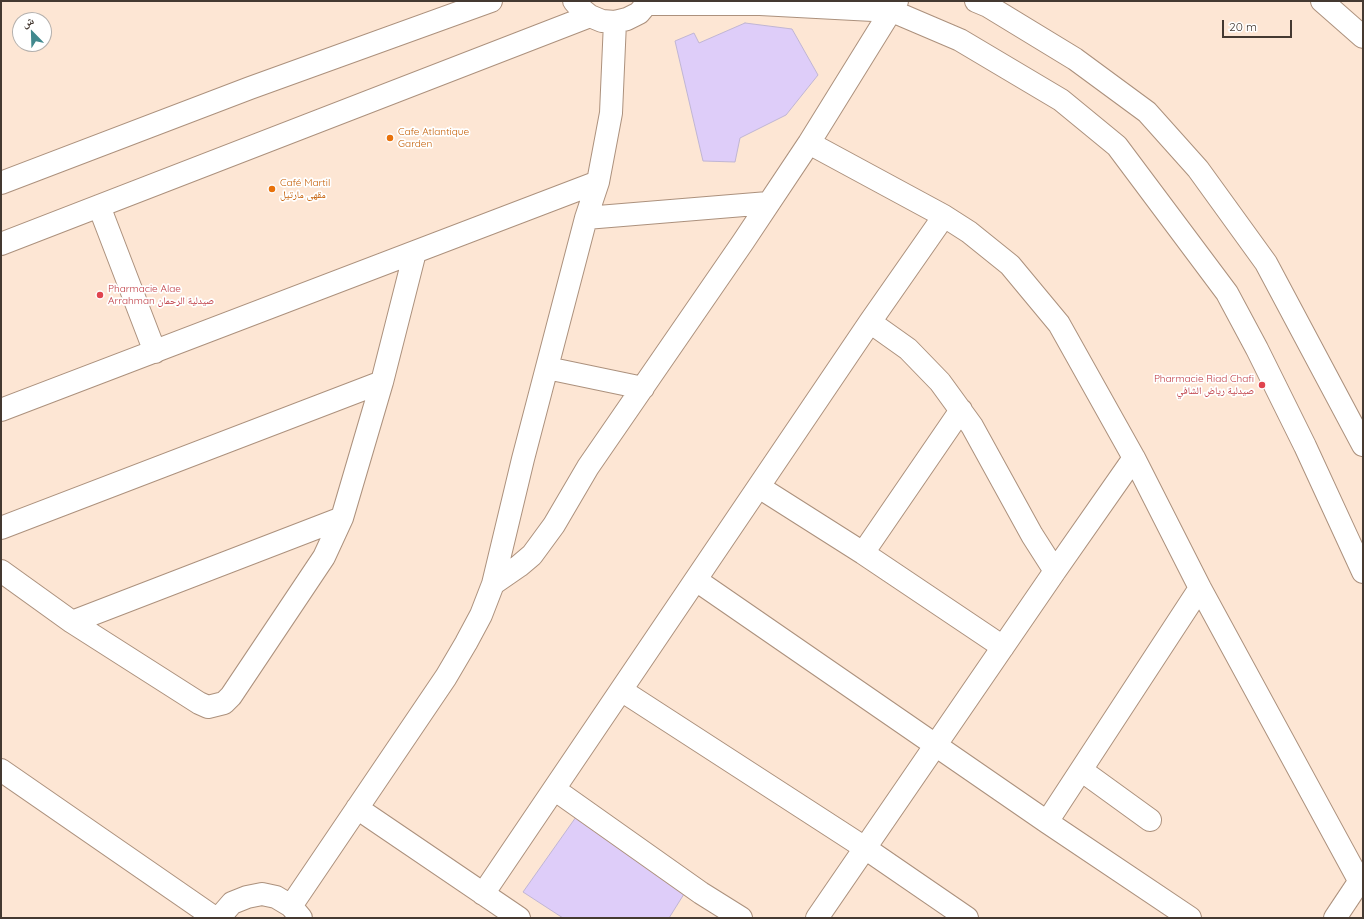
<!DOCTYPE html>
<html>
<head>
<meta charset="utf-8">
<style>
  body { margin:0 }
  #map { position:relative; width:1364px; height:919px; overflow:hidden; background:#fde6d4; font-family:Quicksand,"Noto Naskh Arabic",sans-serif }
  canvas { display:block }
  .frame { position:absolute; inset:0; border:2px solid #443931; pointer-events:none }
  .north { position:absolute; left:12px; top:12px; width:40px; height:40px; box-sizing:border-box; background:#fff; border:1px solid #b4b0ad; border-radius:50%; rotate:337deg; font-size:11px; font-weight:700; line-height:16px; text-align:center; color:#443931 }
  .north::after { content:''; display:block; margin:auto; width:14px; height:18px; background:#41898e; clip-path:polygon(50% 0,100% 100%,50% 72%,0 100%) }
  .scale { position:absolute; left:1222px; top:20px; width:70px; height:18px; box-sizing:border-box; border:2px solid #443931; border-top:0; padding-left:5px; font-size:12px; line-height:14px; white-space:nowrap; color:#443931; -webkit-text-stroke:3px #fff; paint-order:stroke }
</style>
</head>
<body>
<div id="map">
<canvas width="1364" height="919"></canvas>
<div class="frame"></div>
<div class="north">ش</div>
<div class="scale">20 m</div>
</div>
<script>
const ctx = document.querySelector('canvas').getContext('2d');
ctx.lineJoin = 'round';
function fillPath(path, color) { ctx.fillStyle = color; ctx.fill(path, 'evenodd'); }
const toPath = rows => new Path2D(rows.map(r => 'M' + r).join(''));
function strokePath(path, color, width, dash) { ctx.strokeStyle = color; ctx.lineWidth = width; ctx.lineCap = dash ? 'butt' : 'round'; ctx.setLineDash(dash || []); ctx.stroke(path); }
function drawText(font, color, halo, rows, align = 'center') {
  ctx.font = font + ' Quicksand,"Noto Naskh Arabic",sans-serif'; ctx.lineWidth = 3.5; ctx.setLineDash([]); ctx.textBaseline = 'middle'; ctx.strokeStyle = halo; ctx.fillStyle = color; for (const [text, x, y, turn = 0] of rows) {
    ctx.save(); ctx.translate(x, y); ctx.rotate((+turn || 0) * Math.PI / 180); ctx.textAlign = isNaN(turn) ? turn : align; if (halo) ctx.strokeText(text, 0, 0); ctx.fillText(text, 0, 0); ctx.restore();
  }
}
const building = toPath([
  [745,23,792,29,818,75,786,115,740,138,735,162,703,161,675,41,694,33,699,43,745,23],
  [576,817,684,894,669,918,563,918,523,892,576,817]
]);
fillPath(building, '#decdf9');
strokePath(building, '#c0b5d3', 1);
const minor = toPath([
  [574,1,580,8,590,16,602,21,615,22,627,19,639,13,649,1],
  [976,1,988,6,1075,59,1147,112,1198,169,1266,263,1363,445],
  [1322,1,1363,37],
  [648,4,760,4,892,11,960,40,1061,100,1117,146,1227,293,1257,349,1305,446,1363,572],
  [809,143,944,216,969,232,1010,265,1059,324,1134,458,1200,588,1360,882],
  [1,183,250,88,491,1],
  [99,206,155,352],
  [586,218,768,203],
  [1,244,590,16],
  [870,322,908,349,940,382,972,426,1032,535,1055,571],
  [547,368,643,388],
  [1,410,598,182],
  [759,487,863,553,1003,647],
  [1,528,382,382],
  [863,553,961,410],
  [1,571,72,622,199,703,208,707,224,703,231,696,324,557,342,518,382,382,415,252],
  [696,580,1047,822,1190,918],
  [493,584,519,566,532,555,554,525,588,467,743,242,809,143,897,1],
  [72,622,342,518],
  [621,690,865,848,967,918],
  [1,770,215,918],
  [1081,770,1150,820],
  [554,789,701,893,741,918],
  [357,808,519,918],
  [1047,822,1200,588],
  [483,894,870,322,944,216],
  [291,906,446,677,466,643,481,615,493,584,523,459,586,218,598,182,611,113,615,22],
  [219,918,232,903,247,897,262,894,276,897,291,906,301,918],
  [817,918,1055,571,1134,458],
  [1335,918,1363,876]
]);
strokePath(minor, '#ac917d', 24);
strokePath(minor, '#fff', 22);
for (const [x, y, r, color] of [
  [390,138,4,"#e8710a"],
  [272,189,4,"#e8710a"],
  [100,295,4,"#e0444e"],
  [1262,385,4,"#e0444e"]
]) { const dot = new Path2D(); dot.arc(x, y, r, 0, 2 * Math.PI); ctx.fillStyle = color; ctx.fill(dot); strokePath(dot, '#fff', 1.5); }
drawText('10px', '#c56008', '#fff', [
  ["Cafe Atlantique",398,132],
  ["Garden",398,144],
  ["Café Martil",280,183],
  ["مقهى مارتيل",280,195]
], 'left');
drawText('10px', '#be3a42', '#fff', [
  ["Pharmacie Alae",108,289],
  ["Arrahman صيدلية الرحمان",108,301],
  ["Pharmacie Riad Chafi",1254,379,"right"],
  ["صيدلية رياض الشافي",1254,391,"right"]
], 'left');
</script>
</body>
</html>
